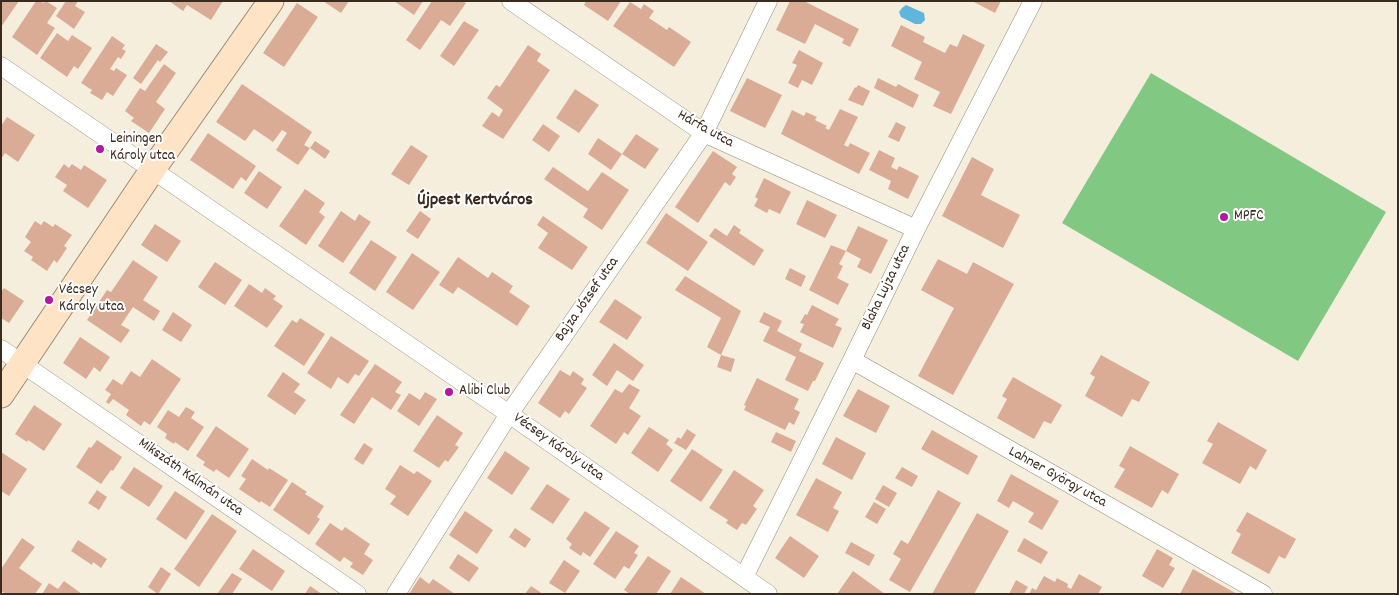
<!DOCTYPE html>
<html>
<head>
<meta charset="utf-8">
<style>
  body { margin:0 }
  #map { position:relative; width:1399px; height:595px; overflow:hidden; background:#f5eedc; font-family:Dekko,sans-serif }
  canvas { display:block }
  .frame { position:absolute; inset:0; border:2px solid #3b2a1e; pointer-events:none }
</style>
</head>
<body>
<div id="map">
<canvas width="1399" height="595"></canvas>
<div class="frame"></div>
</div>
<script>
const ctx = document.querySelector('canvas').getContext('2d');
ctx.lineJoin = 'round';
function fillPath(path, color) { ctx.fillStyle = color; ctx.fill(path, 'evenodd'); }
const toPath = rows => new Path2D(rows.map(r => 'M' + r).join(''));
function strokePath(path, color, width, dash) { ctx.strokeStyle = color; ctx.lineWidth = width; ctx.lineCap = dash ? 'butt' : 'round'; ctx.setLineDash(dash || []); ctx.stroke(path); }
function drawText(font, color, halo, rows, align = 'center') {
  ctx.font = font + ' Dekko,sans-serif'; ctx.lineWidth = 4; ctx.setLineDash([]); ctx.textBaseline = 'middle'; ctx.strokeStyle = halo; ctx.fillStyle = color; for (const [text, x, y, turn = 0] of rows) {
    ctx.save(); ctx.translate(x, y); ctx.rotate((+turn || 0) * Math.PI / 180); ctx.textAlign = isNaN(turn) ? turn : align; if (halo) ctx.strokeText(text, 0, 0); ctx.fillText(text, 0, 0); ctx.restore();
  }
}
fillPath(toPath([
  [1151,73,1386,212,1298,361,1062,223]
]), '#81c883');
fillPath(toPath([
  [906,5,924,13,925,20,921,24,915,24,901,17,899,12,902,8]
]), '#5fb6dc');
fillPath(toPath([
  [1,1,19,1,1,27],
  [36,1,40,1,43,3,46,1,57,8,47,23,55,28,37,55,12,37],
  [66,1,78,1,75,6,85,12,74,29,56,16],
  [169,1,223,1,211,20,187,5,183,11],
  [323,1,349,1,341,13],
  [394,1,423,1,414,15],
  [432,1,463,1,466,3,450,26,441,20,420,50,406,40],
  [586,1,621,1,608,21,584,5],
  [790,1,804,1,859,29,850,47,842,43,844,39,815,24,805,44,776,30],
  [972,1,1001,1,995,13],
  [630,2,641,9,644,4,654,11,649,18,667,30,669,27,691,42,674,67,613,26],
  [297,3,318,17,284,67,263,53],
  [464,21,479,30,454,66,440,56],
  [901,25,925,37,923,42,945,53,950,44,957,47,963,34,985,45,951,114,933,106,940,92,914,79,922,62,891,46],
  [57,33,68,41,72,35,92,48,78,69,74,66,67,77,40,58],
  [112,36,125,45,122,49,126,51,121,59,118,57,110,69,114,71,116,68,127,75,113,96,107,92,102,100,90,93,92,90,81,83],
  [156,44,168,52,160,62,158,60,141,84,133,78],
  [528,45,541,54,537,61,550,70,503,139,482,126,492,112,499,117,503,110,487,98,496,85,500,87],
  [799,50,823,63,812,85,802,80,798,88,788,83,797,65,792,63],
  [164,64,176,73,156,102,165,109,149,133,131,121,134,118,125,111,140,88,145,91],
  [747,78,782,95,765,128,730,111],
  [878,78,896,87,898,84,919,95,913,108,874,88],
  [242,84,312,132,304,145,310,148,298,165,276,150,287,133,282,130,273,142,254,129,245,141,216,122],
  [858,85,870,91,863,106,848,100,855,87,856,88],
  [575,89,599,105,579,133,556,118],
  [840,109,858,117,844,145,848,147,850,143,870,153,859,174,781,134,792,110,804,116,806,112,817,117,815,120,827,126,825,128,829,130],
  [7,117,35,135,18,162,5,153,1,159,1,126],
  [896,122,906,127,899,142,888,137],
  [543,124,560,136,549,152,532,140],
  [208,133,256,166,246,181,241,177,233,189,190,160],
  [636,134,659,149,645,169,622,154],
  [598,138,622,154,611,170,588,154],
  [315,141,330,151,325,159,310,148],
  [411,145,428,156,409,185,391,174],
  [879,150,895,158,891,167,897,170,899,166,919,176,908,199,888,189,891,181,869,170],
  [713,151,737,167,732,174,736,177,730,186,725,182,698,223,675,207],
  [972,157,994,169,981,195,1020,215,1003,248,942,216],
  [64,164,69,168,72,164,81,170,84,165,107,180,88,208,63,191,67,185,55,177],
  [553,167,588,191,602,172,629,190,602,230,583,217,588,209,544,179],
  [259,171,282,187,267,209,244,193],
  [764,178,791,192,780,214,769,209,767,213,754,206,758,199,755,197],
  [305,189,325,203,319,212,325,217,306,245,279,226],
  [807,200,837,215,825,238,796,224],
  [341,211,355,221,359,214,371,222,343,263,318,246],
  [420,211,431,219,418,239,406,231],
  [666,213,708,242,688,271,646,243],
  [543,216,588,247,572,270,538,248,548,233,537,225],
  [35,221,41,225,44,221,53,227,55,224,72,235,64,246,67,248,57,263,54,260,47,271,31,260,33,257,24,251,31,242,25,237],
  [155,224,181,241,167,262,141,245],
  [734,225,741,230,739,233,764,250,754,266,709,236,715,228,727,236],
  [858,226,888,240,871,274,857,267,861,259,846,251],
  [371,240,397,257,375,291,349,273],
  [831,245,846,251,839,264,843,266,837,278,849,284,838,305,809,290],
  [412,253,440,272,413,310,386,292],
  [458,257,488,278,492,272,513,286,509,292,530,306,517,326,458,287,453,294,439,285],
  [938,259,967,274,973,262,1014,284,953,395,918,376,954,308,921,290],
  [133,260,158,277,143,300,160,311,154,321,133,307,121,325,130,330,121,343,87,320,107,290,111,292],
  [215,262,242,280,225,305,198,287],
  [790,268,806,276,801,287,785,279],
  [685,276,741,311,721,355,707,347,721,318,675,290],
  [249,284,262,293,265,288,276,296,273,299,283,306,267,328,234,306],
  [4,288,24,301,9,323,1,318,1,292],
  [615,299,642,317,627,340,599,322],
  [812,305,839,319,835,325,842,328,833,348,800,332,804,324,800,323,805,314,807,315],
  [173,312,192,325,181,342,162,330],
  [764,312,782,321,777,331,802,344,799,351,824,363,815,381,813,381,808,391,785,380,796,357,763,341,770,327,759,322],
  [300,318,325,334,304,366,274,346,292,320,297,323],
  [331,336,369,361,359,376,355,374,348,384,338,377,331,389,307,373],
  [80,337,110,357,100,372,94,367,86,379,63,363],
  [614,343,644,365,633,381,617,370,607,386,592,375],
  [721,355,735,359,731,372,717,367],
  [1101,355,1150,382,1139,402,1132,399,1122,417,1085,396,1095,377,1090,374],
  [152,359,181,379,150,425,144,421,141,426,126,415,129,410,113,399,109,404,106,402,111,394,105,390,113,379,122,385,131,371,140,377],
  [375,364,402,382,395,392,401,395,391,410,372,397,354,424,340,415],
  [560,370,570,376,573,371,584,379,581,384,587,388,569,414,565,411,560,418,538,403],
  [283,372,300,384,294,392,306,400,295,415,267,396],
  [1013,377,1062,405,1051,424,1044,421,1034,439,997,418,1007,399,1002,396],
  [757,378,799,399,794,409,800,412,794,425,789,422,785,430,744,410,746,406,744,405],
  [629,384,640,390,629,408,641,416,628,435,624,432,616,444,590,426,615,389,622,393],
  [858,389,890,406,876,433,843,416],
  [425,392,437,399,419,426,397,411,409,393,420,400],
  [34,405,62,424,44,451,28,440,27,442,15,434],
  [186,407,195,412,191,418,204,427,188,451,175,442,174,444,165,438,167,434,157,427,168,410,179,417],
  [437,415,463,433,455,445,459,447,448,462,445,460,439,468,413,451],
  [1218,422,1267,450,1256,470,1250,466,1240,484,1202,463,1213,444,1207,441],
  [216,426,249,449,229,478,216,469,214,472,203,465,205,462,196,456],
  [649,427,669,440,666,444,673,450,658,472,631,453],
  [687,429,696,435,686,450,674,443,678,437,681,439],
  [932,430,978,456,968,475,921,449],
  [776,432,796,441,791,452,771,442],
  [836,437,866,453,852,480,822,464],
  [97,440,122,457,113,471,111,470,101,484,76,467,89,447,91,448],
  [364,443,373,449,363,465,354,459],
  [1130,446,1179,474,1168,494,1162,490,1152,508,1114,487,1125,469,1119,466],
  [692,449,723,470,701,502,670,481],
  [505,451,530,468,512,495,487,478],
  [1,452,27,469,9,496,1,491],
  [252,459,268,470,269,468,288,480,270,507,261,501,260,503,239,489,246,479,241,476],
  [400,465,414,474,417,471,432,481,408,516,390,504,396,496,385,489],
  [134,467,163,486,149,507,120,488],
  [902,467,918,476,912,487,895,478],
  [734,470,764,490,753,506,757,509,746,525,742,523,737,530,726,523,728,520,709,508],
  [1011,474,1059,501,1042,530,1028,522,1034,513,1013,501,1009,508,997,501],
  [816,478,842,492,833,508,839,511,828,532,796,515],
  [292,482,307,492,305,494,324,506,317,517,320,519,309,535,273,510],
  [547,484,570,499,553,524,530,509],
  [883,485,897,493,889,507,875,499],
  [97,490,107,497,99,510,88,503],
  [938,490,961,503,910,592,889,580,901,559,893,554,901,540,908,544],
  [175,491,205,511,186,540,156,519],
  [874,502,886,509,877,524,865,517],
  [465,511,493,530,477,554,449,535],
  [585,511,610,528,590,557,583,552,581,556,569,548,572,544,566,539],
  [1247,512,1296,539,1285,559,1279,556,1269,574,1231,553,1241,534,1236,531],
  [977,513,1009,531,974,594,932,594],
  [212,514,237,531,199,587,174,569],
  [330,523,342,531,345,527,370,544,364,554,373,560,363,575,350,567,353,563,344,557,340,562,315,544],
  [515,528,531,539,525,548,509,537],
  [616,531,639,546,634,553,638,555,629,569,624,566,615,579,593,564],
  [790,536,819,556,804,578,775,558],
  [22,538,35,547,19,568,42,584,35,594,6,594,1,591,1,569],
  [1024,538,1048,552,1041,564,1017,551],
  [78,540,107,559,101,568,93,562,92,565,71,551],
  [851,542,875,555,869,566,845,553],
  [253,549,285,571,272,591,239,569],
  [1157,549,1173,558,1169,565,1175,568,1163,588,1142,576],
  [458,554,479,568,469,582,449,568],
  [648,556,671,571,656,594,630,594,624,590],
  [564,560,580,571,565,593,549,583],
  [161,567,171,574,158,594,148,587],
  [1193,569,1237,594,1180,594],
  [853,571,885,594,837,594],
  [232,573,242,579,232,594,217,594],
  [1079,574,1102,587,1098,594,1029,594,1032,588,1036,590,1044,576,1055,582,1057,578,1068,584,1067,587,1071,589],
  [420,577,429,584,433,579,455,594,409,594],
  [681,577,706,594,670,594],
  [1016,580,1028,587,1024,594,1009,594],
  [64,581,82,594,42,594,49,583,58,589],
  [310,586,322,594,305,594],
  [531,586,543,594,525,594]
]), '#daac96');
const street = toPath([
  [511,1,704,133,916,229],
  [1,66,509,414,768,594],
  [1,349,357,594],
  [852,360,1263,594],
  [744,577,852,360,916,229,1033,1],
  [396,594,509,414,704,133,768,1]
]);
const secondary = toPath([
  [1,395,153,169,271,1]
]);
strokePath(street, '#988c7d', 19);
strokePath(secondary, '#988c7d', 27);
strokePath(street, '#fff', 18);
strokePath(secondary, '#fee4c5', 25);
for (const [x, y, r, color] of [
  [100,149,5,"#b5179e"],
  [1224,217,5,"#b5179e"],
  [49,300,5,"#b5179e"],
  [449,392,5,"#b5179e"]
]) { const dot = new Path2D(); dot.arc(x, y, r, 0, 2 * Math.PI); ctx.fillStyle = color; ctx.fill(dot); strokePath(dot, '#fff', 2); }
drawText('15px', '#3b2a1e', '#fff', [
  ["Hárfa utca",705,130,29],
  ["Blaha Lujza utca",887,288,-64],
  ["Bajza József utca",588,300,-55],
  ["Vécsey Károly utca",558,448,35],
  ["Mikszáth Kálmán utca",190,478,35],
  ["Lahner György utca",1057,478,29]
]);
drawText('15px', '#3b2a1e', '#fff', [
  ["Leiningen",110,140],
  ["Károly utca",110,157],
  ["MPFC",1234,217],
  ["Vécsey",59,291],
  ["Károly utca",59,308],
  ["Alibi Club",459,392]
], 'left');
drawText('bold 18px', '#3b2a1e', '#fff', [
  ["Újpest Kertváros",475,202]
]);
</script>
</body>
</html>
